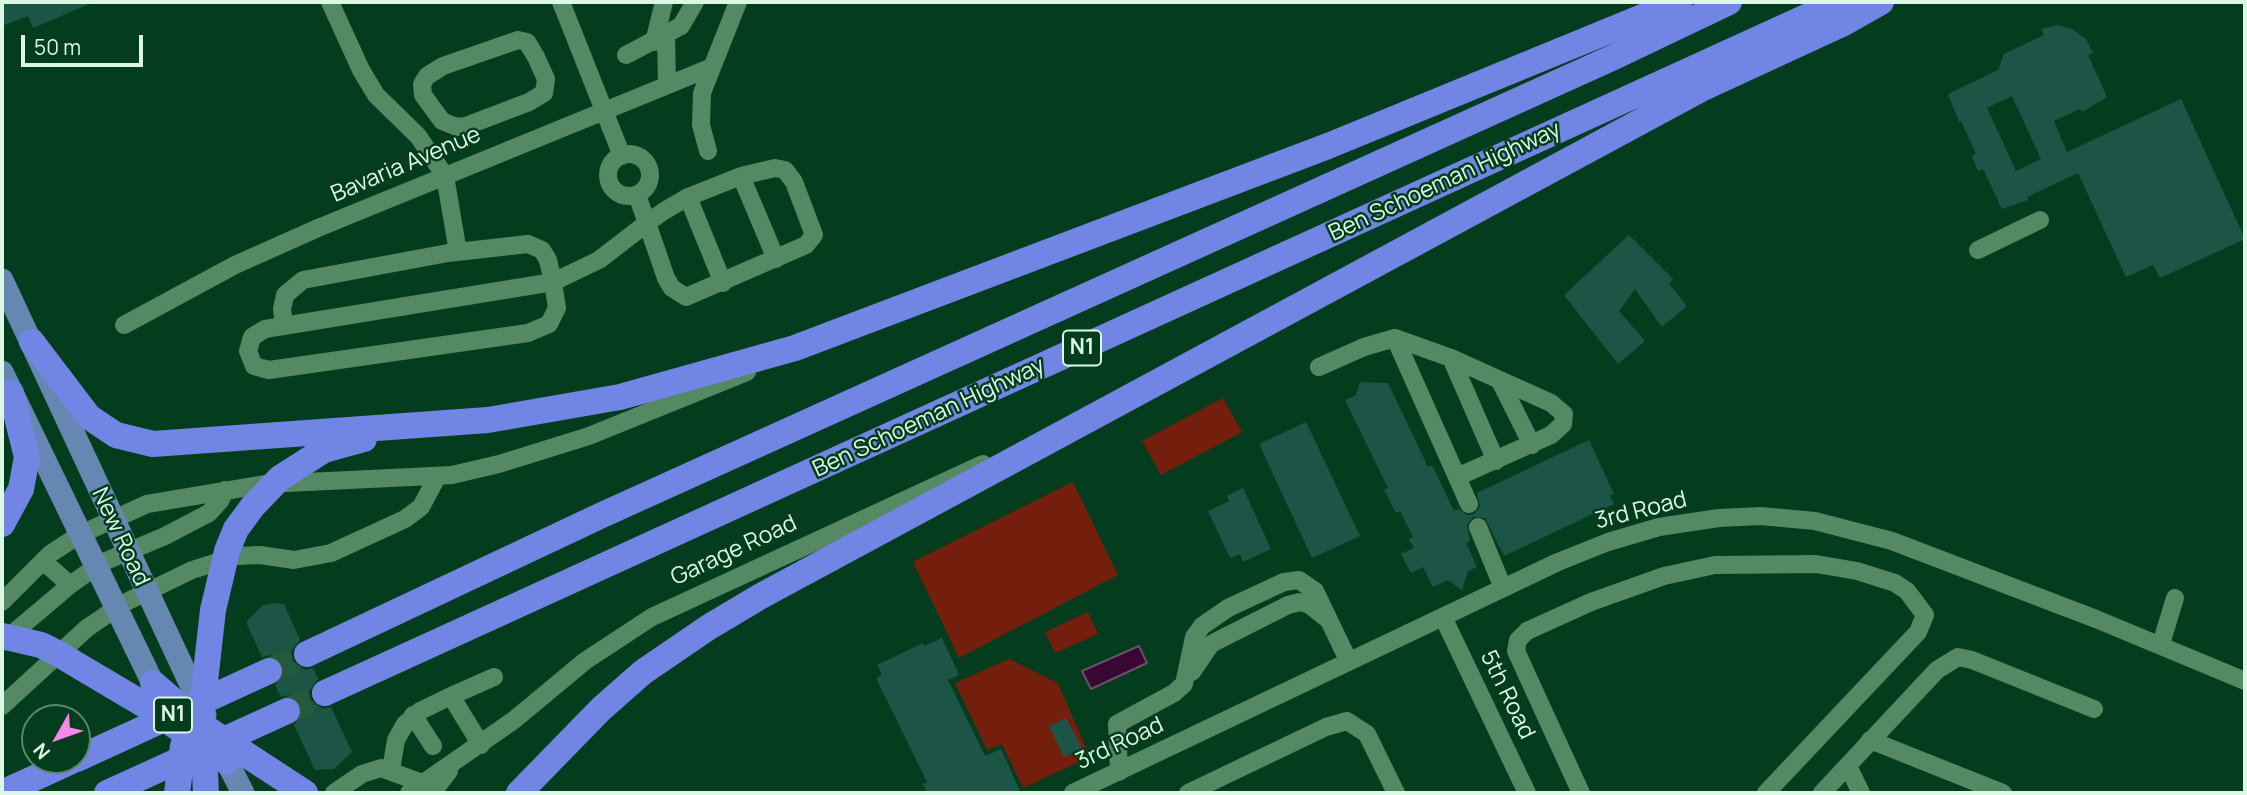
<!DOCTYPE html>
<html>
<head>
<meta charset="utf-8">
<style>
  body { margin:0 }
  #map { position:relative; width:2247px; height:795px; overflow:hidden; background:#043d1d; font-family:Manrope,sans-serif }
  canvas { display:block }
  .frame { position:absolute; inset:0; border:4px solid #dcf7e3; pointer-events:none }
  .north { position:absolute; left:21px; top:704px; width:70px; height:70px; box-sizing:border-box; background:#043d1d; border:2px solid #5a876c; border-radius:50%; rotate:230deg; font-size:19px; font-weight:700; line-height:28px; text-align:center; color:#dcf7e3 }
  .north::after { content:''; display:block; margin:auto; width:24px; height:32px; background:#f987e9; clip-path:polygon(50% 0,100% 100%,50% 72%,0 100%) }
  .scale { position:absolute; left:21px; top:35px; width:122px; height:32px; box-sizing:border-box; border:4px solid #dcf7e3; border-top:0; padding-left:9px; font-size:21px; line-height:24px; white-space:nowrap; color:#dcf7e3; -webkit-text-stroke:5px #043d1d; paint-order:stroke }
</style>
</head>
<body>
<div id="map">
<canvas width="2247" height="795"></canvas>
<div class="frame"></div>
<div class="north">N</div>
<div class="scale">50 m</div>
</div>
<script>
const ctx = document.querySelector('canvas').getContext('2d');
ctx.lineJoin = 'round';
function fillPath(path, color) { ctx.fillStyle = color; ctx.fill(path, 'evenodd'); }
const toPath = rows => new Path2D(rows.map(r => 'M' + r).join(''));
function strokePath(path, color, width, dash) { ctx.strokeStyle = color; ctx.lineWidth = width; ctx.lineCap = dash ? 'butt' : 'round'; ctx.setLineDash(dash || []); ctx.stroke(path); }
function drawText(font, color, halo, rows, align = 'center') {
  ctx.font = font + ' Manrope,sans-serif'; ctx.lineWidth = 5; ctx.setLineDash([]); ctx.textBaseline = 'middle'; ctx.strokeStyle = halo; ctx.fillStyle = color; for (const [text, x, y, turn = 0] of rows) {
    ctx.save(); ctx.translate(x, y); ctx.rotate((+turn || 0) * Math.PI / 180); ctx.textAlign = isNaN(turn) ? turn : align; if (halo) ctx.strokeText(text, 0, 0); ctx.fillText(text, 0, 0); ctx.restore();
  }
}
fillPath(toPath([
  [1223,398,1242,432,1161,475,1142,441],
  [1073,482,1118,575,959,658,913,562],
  [1088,612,1098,634,1055,653,1045,632],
  [1009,659,1058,683,1090,757,1023,788,1002,744,987,750,955,683]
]), '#741e0e');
const water = toPath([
  [1139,646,1147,663,1091,689,1082,671,1139,646]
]);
fillPath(water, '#390734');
strokePath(water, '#6a4f68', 2);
fillPath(toPath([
  [2,2,94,2,33,28,28,16,2,26],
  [2058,25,2072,29,2086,39,2093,53,2088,55,2107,97,2082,112,2080,109,2054,121,2067,152,2181,99,2245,239,2160,278,2153,265,2126,277,2078,173,2027,197,2028,200,2002,209,1983,169,1978,171,1972,156,1976,154,1961,121,1959,122,1948,94,1998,70,2004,54,2044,35,2041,29],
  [2012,96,2041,159,2016,171,1987,108],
  [1629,235,1673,279,1669,284,1687,306,1662,327,1635,289,1619,311,1645,341,1618,364,1564,295],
  [1360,382,1388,383,1428,467,1432,465,1454,511,1459,509,1467,515,1474,514,1480,506,1477,493,1589,440,1614,494,1610,495,1614,504,1504,556,1485,518,1473,517,1467,525,1470,541,1466,543,1477,567,1468,571,1462,590,1448,580,1433,587,1423,567,1411,573,1401,554,1414,548,1409,539,1413,537,1400,511,1396,513,1384,490,1388,488,1345,400,1356,395],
  [1306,422,1360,536,1312,558,1259,444],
  [1243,488,1271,549,1243,562,1240,554,1230,558,1208,511,1229,501,1227,496],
  [273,603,284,604,300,640,291,652,293,661,305,670,313,668,318,679,309,691,311,700,323,709,331,707,352,752,334,769,315,770,294,725,303,713,301,704,289,695,281,697,275,685,285,673,283,664,271,655,262,657,246,622,262,606],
  [942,638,959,675,948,680,985,756,1001,749,1021,793,927,793,923,784,927,782,876,678,882,675,877,665,923,643,924,646],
  [1066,718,1082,748,1064,757,1049,726]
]), '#1c5546');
strokePath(toPath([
  [269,671,307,654],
  [287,711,325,693]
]), '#24593b', 26, [26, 13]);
strokePath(toPath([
  [330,2,361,70,376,95,418,136,445,176,458,252],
  [561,2,622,156],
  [666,36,667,85],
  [518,40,527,42,536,57,546,79,544,93,529,102,466,126,457,127,442,121,423,95,422,84,427,76,443,66,518,40],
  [654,42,664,2],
  [626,55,681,26,695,2],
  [708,151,701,125,702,93,738,2],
  '608 175a21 21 0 1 1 42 0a21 21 0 1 1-42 0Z',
  [741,176,776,259],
  [688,197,723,283],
  [1978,250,2040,220],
  [124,325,235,265,318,228,712,67],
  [284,325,282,309,285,295,303,280,448,253,528,244,542,250,548,260,553,282,557,308,549,324,528,333,269,370,254,366,248,351,252,337,265,329,553,282,599,260,647,223,664,211,688,197,741,176,775,168,785,170,794,182,814,235,806,245,686,297,672,288,666,278,647,223,637,195],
  [1395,338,1451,358,1551,403,1564,414,1563,424,1551,435,1457,477],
  [1451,358,1496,461],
  [1319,367,1364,347,1395,338,1469,504],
  [1500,381,1532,445],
  [1478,527,1503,588],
  [43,561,70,585],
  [2,602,50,554,79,535,147,504,266,484,452,475,499,464,589,436,747,372],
  [1443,617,1527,793],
  [4,641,70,585,101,563,165,536,209,513,220,501,225,490],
  [2161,644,2175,598],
  [1192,672,1211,644,1288,605,1300,602,1310,605,1326,618],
  [451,696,494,677],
  [2,706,87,628,124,603,192,570,237,556,260,555,294,560,331,553,405,519,421,507,437,477],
  [413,715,433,746],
  [1870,740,2003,793],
  [1848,766,1861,793],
  [391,770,396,740,405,724,420,711,451,696,481,745],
  [1119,772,1117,724,1174,693,1184,684,1194,637,1202,626,1228,608,1284,582,1299,580,1315,591,1349,662],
  [334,793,362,774,381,768,422,783],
  [409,793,514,720,585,661,652,617,983,464],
  [432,793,449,771],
  [1073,793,1558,562,1608,542,1659,527,1719,518,1761,516,1815,521,1892,541,2096,619,2245,681],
  [1188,793,1326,727,1347,721,1367,734,1396,793],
  [1581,793,1516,651,1518,640,1527,631,1591,602,1664,576,1715,565,1816,564,1857,571,1895,583,1907,591,1925,615,1918,632,1766,793],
  [1822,793,1937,670,1958,657,1972,660,2094,709]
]), '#558964', 18);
strokePath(toPath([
  [2,280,205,715],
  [2,372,161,700],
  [219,746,243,793]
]), '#6587b1', 23);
strokePath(toPath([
  [32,342,89,417,116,435,153,444,488,420,620,397,795,348,1328,146,1679,2],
  [2,524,21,489,27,457,11,393],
  [2,636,41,645,57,653,148,707,227,762],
  [307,654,602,515,1614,57,1729,2],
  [153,683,201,725,305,793],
  [325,693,1839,2],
  [77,759,269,671],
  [2,793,74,760],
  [107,793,287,711],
  [177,793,183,746],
  [206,793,202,708,213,610,227,551,236,529,253,506,280,478,324,450,364,439],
  [519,793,601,709,643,672,709,627,761,596,1701,89,1844,23,1881,2]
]), '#7085e4', 26);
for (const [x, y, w] of [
  [1082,348,38],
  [173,715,38]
]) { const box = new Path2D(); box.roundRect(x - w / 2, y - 17.5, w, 35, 5); ctx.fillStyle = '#043d1d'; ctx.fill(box); strokePath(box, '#dcf7e3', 2); }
drawText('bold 21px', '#dcf7e3', null, [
  ["N1",1082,348],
  ["N1",173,715]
]);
drawText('23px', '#dcf7e3', '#043d1d', [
  ["Bavaria Avenue",406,165,-23],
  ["Ben Schoeman Highway",1445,182,-25],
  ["Ben Schoeman Highway",929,418,-25],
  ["3rd Road",1641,511,-14],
  ["New Road",120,537,65],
  ["Garage Road",734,551,-25],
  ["5th Road",1507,695,64],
  ["3rd Road",1120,744,-25]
]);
</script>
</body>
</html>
